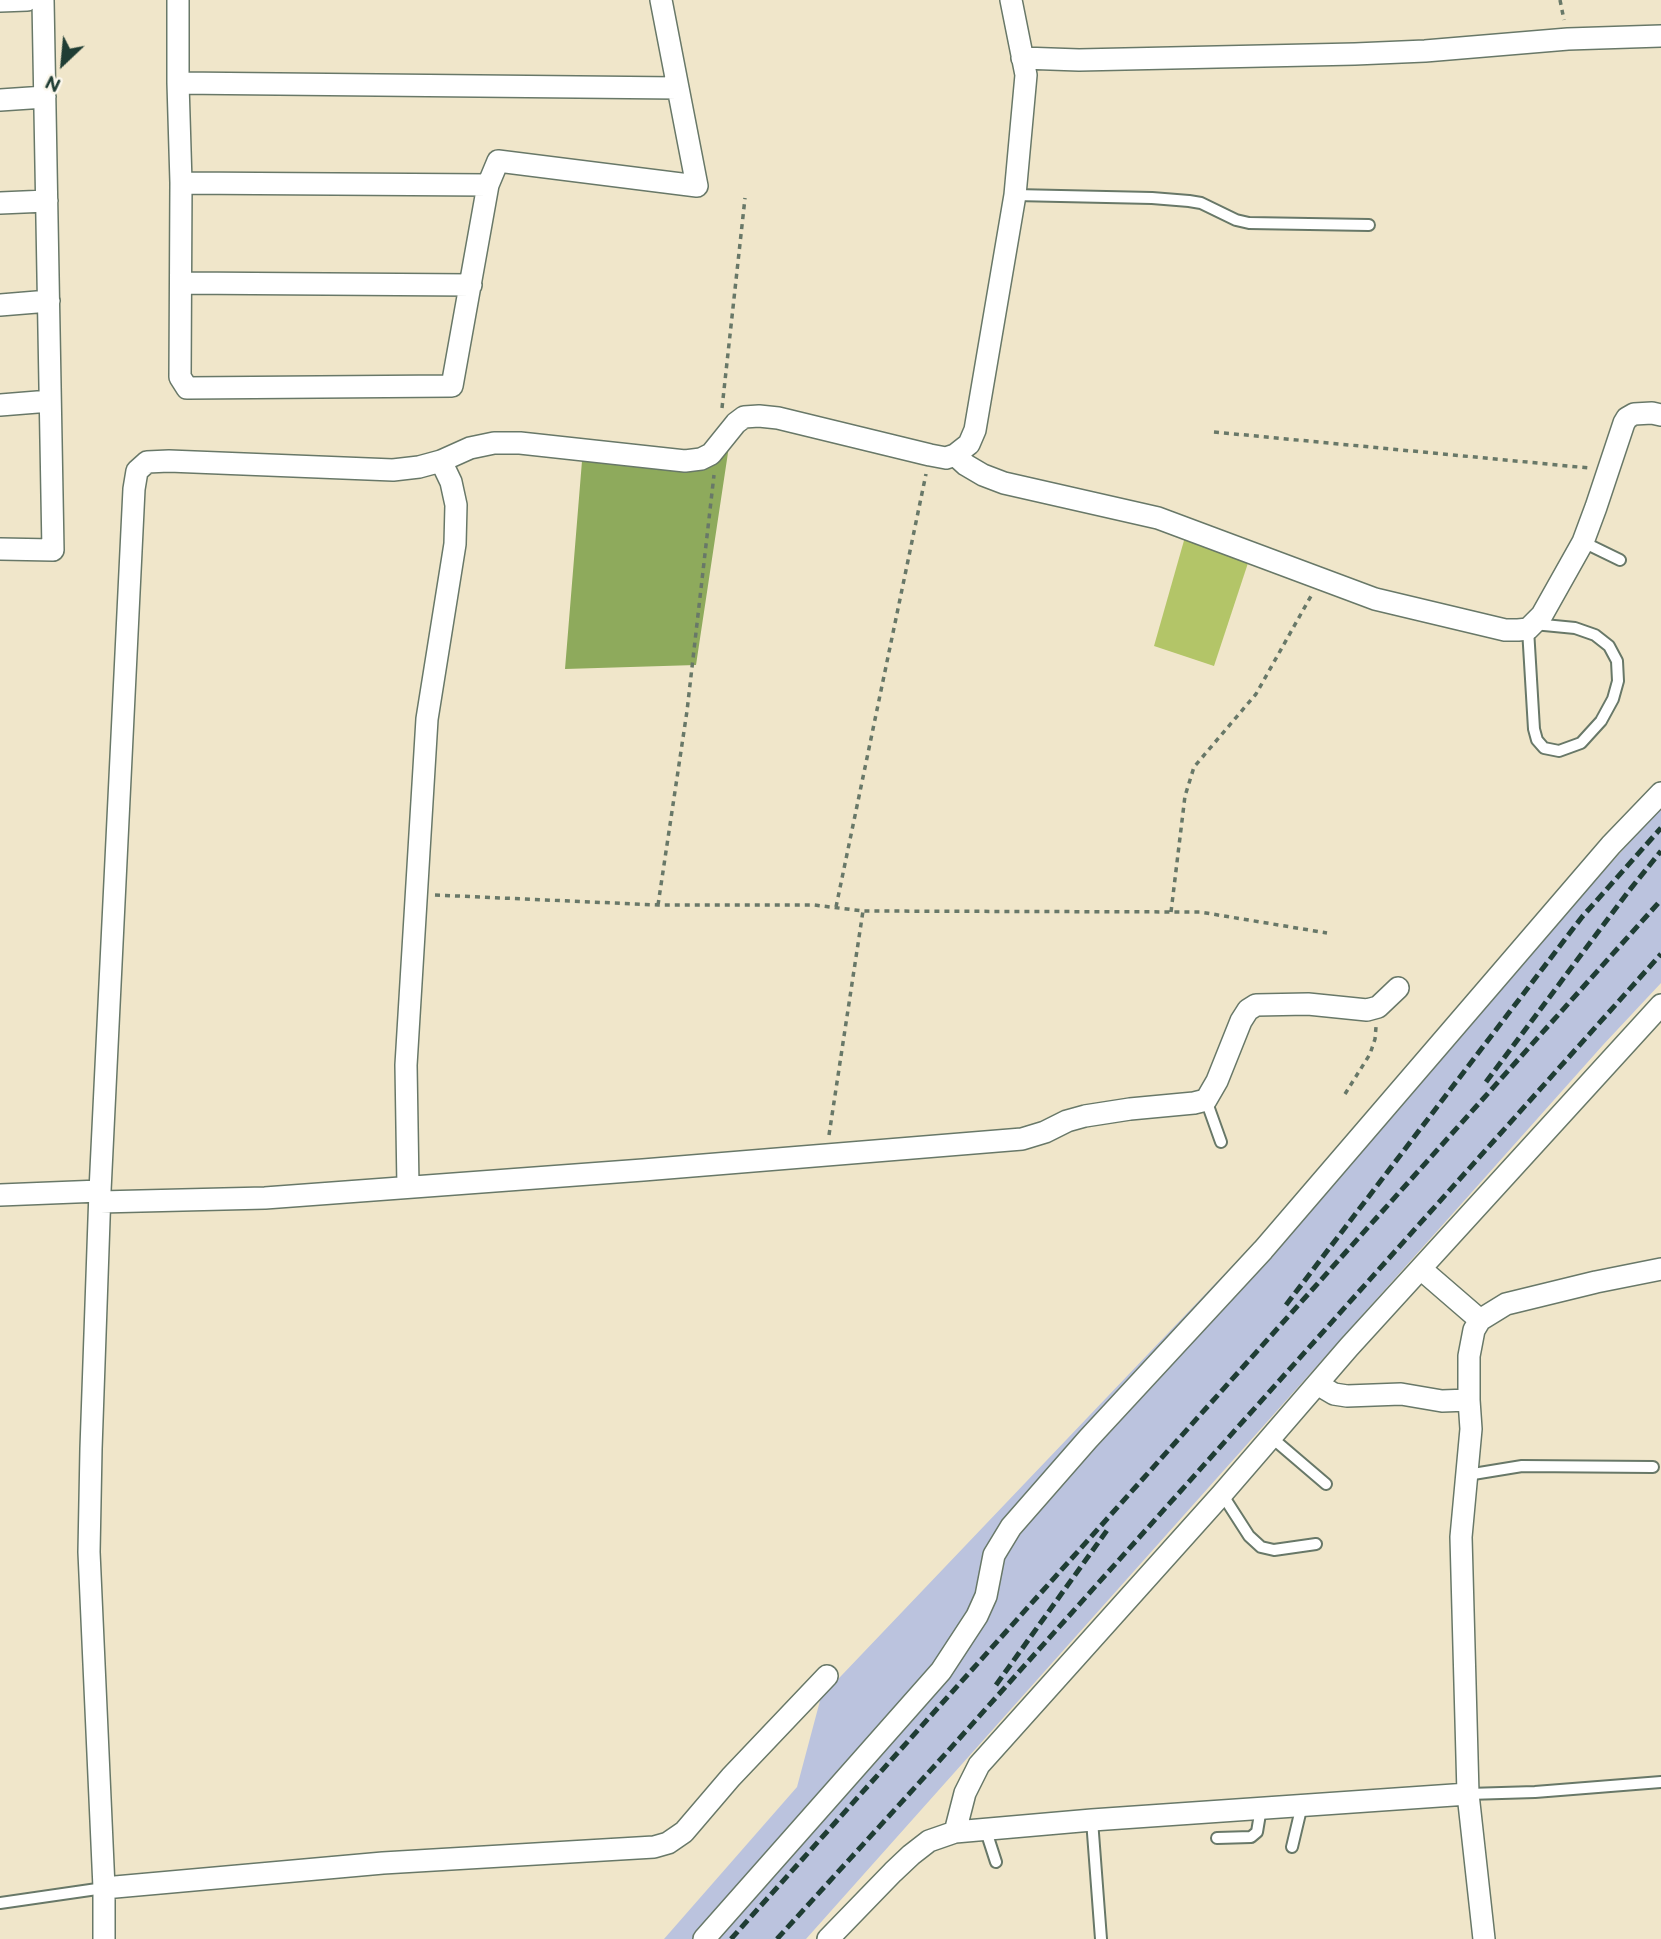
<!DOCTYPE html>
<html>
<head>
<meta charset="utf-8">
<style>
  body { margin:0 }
  #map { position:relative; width:1661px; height:1939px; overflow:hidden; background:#f0e6ca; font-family:"Balsamiq Sans",sans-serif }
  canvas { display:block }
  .north { position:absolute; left:28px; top:28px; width:70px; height:70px; -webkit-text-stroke:5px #fbf7ec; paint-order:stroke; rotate:206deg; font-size:19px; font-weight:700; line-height:28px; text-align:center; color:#1f3d34 }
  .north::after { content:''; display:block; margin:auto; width:24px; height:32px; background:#1f3d34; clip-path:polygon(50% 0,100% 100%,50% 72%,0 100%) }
</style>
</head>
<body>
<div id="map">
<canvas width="1661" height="1939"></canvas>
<div class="north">N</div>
</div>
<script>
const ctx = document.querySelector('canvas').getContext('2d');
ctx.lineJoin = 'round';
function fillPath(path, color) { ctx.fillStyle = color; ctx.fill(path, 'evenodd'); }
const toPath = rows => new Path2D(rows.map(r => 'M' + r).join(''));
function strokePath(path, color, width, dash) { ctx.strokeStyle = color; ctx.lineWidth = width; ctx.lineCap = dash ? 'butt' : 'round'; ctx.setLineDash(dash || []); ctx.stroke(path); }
fillPath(toPath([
  [1661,807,1661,983,1603,1045,806,1939,664,1939,797,1787,821,1697,1539,944]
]), '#bbc3de');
fillPath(toPath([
  [1185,537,1248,563,1214,666,1154,646]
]), '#b3c568');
fillPath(toPath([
  [729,446,696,665,565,669,582,461,687,472]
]), '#8eaa5c');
const lane = toPath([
  [1015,195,1152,198,1189,201,1201,203,1236,220,1249,223,1369,225],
  [1583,542,1620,560],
  [1528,629,1534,729,1537,740,1544,748,1559,751,1581,743,1601,721,1613,699,1618,681,1617,661,1609,646,1595,635,1575,628,1534,624],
  [1206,1100,1221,1142],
  [1271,1437,1326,1484],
  [1467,1475,1522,1466,1653,1467],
  [1222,1494,1249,1536,1261,1547,1274,1550,1316,1544],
  [1468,1794,1535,1792,1661,1782],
  [1092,1820,1101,1939],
  [985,1828,996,1862],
  [1217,1838,1251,1837,1257,1832,1261,1808],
  [1292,1847,1302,1805],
  [0,1903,104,1888]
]);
const street = toPath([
  [178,0,178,83,181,183,180,377,187,388,452,386,488,185,498,161,697,186,661,0],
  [0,1,27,0],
  [1022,58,1079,60,1355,54,1425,51,1568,39,1661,36],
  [178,83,678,88],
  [0,100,45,97],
  [181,183,488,185],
  [0,203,47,201],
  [181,283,471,285],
  [0,305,49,301],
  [0,405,50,401],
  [955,455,966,465,983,475,1004,483,1158,518,1375,599,1505,630,1518,630,1528,629,1542,615,1583,542,1596,507,1624,423,1627,418,1634,414,1652,413,1661,415],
  [0,549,53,550,43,0],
  [408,1187,406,1065,427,719,455,544,456,505,451,482,441,461],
  [0,1195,100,1191],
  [100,1202,265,1198,643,1170,1022,1139,1045,1132,1067,1121,1085,1116,1130,1109,1194,1103,1206,1100,1217,1081,1241,1021,1248,1010,1256,1005,1308,1004,1367,1010,1378,1007,1398,988],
  [1421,1269,1480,1320],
  [1317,1384,1334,1394,1347,1396,1401,1394,1442,1401,1469,1400],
  [1468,1794,1461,1537,1471,1429,1469,1400,1469,1356,1474,1330,1480,1320,1506,1304,1596,1282,1661,1269],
  [955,1832,965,1793,979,1765,1222,1494,1349,1347,1661,1005],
  [104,1888,383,1863,654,1847,668,1843,684,1832,731,1777,827,1676],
  [104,1939,104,1888,89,1552,91,1449,100,1191,134,489,137,471,147,462,169,461,393,470,419,467,441,461,470,448,494,443,520,443,685,461,701,459,711,454,736,423,744,417,759,416,778,418,930,455,946,458,955,455,969,444,975,430,1015,195,1026,75,1011,0],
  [704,1939,941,1671,977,1616,986,1596,994,1555,1011,1527,1088,1439,1263,1250,1611,845,1661,793],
  [828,1939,893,1872,911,1855,929,1841,955,1832,1092,1820,1468,1794,1484,1939]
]);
strokePath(lane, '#687868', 14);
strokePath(street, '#687868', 24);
strokePath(toPath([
  [1560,0,1564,20],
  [722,408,745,198],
  [1214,432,1589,468],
  [435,895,658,905,814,905,863,911,1200,912,1327,933],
  [658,905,687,711,714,475],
  [836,907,926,474],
  [1171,912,1185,796,1194,767,1256,694,1311,596],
  [1345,1094,1370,1054,1375,1039,1376,1027],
  [829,1135,863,911]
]), '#687868', 3.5, [5, 5]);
strokePath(lane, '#fff', 10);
strokePath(street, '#fff', 21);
strokePath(toPath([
  [1486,1082,1628,892,1661,851],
  [1286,1305,1582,917,1661,828],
  [996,1685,1108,1529],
  [731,1939,1661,900],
  [777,1939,949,1750,1661,954]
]), '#1f3d34', 5, [10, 5]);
</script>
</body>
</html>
